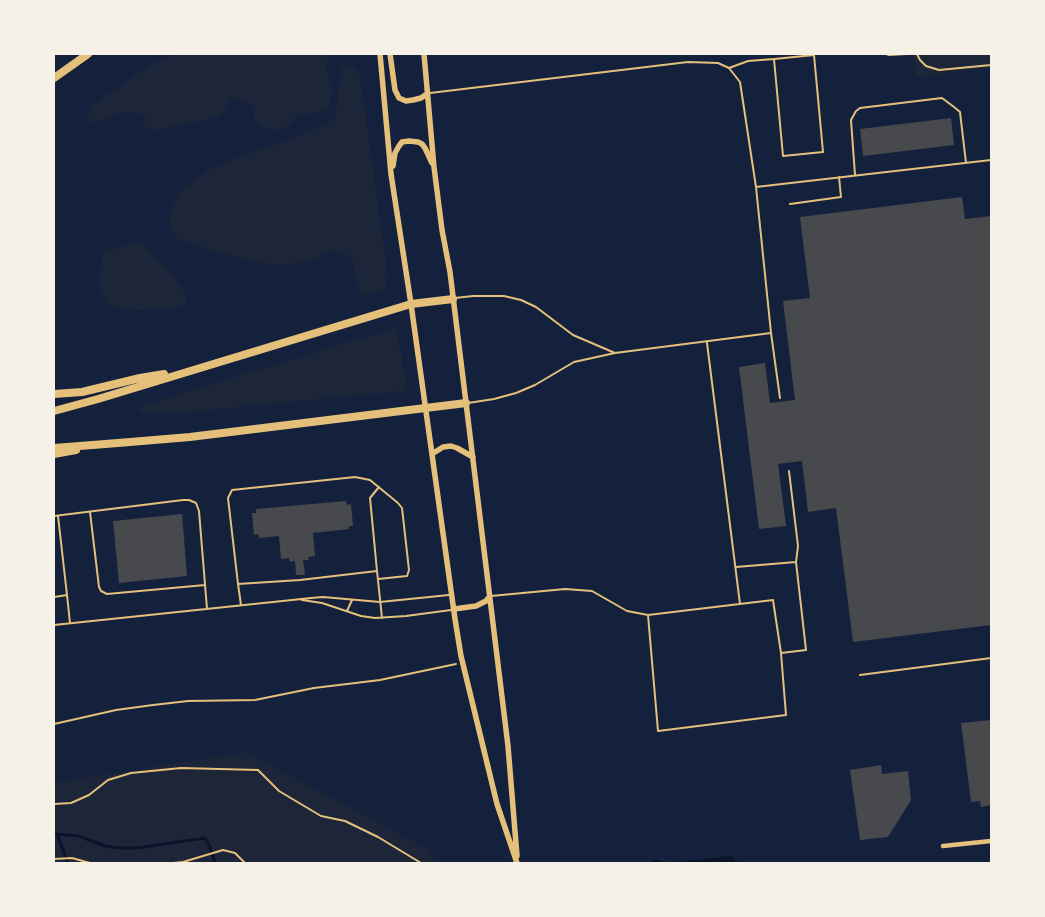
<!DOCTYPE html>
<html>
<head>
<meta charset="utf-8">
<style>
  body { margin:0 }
  #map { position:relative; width:1045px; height:917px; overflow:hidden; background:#14213d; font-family:Lato,sans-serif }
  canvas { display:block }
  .frame { position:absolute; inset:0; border:55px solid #f6f1e7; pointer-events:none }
</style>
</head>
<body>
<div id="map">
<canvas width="1045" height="917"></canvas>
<div class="frame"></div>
</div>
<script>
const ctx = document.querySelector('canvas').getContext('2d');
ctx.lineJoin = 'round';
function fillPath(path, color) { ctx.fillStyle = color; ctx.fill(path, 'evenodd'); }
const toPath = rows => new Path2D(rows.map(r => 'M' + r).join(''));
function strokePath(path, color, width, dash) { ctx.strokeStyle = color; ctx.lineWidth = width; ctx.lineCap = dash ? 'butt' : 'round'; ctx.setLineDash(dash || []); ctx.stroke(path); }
fillPath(toPath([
  [175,54,329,54,326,69,333,89,328,110,297,116,284,129,269,130,258,124,255,118,252,105,245,101,230,99,227,107,220,115,203,121,191,122,156,130,144,127,145,115,134,112,122,112,91,125,86,119,93,105,154,63],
  [913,54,991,54,991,68,916,77],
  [341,63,358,68,363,95,388,279,385,289,373,294,362,294,356,285,354,261,337,250,303,262,285,265,254,262,192,244,176,238,170,227,171,213,180,191,205,172,235,158,299,136,321,126,335,118,340,79],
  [132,242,143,243,158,262,168,269,186,294,187,301,181,308,125,311,109,305,101,296,99,281,102,260,104,252],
  [395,328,397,331,407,389,404,391,177,413,144,414,139,410,141,406],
  [246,752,428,849,435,863,54,863,54,783]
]), '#1d2539');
fillPath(toPath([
  [731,856,738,863,652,863,654,860,659,860,666,863]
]), '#0b132b');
strokePath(toPath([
  [54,834,79,836,105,846,119,848,137,848,205,838,210,847,215,863],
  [57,834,68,863]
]), '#0b132b', 3);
fillPath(toPath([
  [951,118,954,145,863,156,860,129],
  [962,197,965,219,991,216,991,625,853,642,836,508,808,512,802,461,778,464,786,526,759,529,739,367,765,363,770,403,795,400,783,301,810,298,800,217],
  [346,501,347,505,351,504,353,526,349,526,349,529,313,533,315,556,308,557,309,560,303,560,305,575,296,575,295,561,290,562,289,558,281,559,279,536,259,538,259,534,254,535,252,513,256,513,256,509],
  [182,514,187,576,119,583,113,521],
  [991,720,991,805,981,807,980,801,971,802,961,723],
  [881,765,882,774,908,771,911,800,888,837,860,840,850,770]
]), '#48494c');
strokePath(toPath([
  [886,54,889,55,907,54],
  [917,54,920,60,926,66,939,70,991,65],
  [54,724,116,710,153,705,188,701,255,700,314,688,380,680,456,664],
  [54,804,71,803,89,795,108,780,131,773,181,768,258,770,279,791,321,816,345,821,378,837,421,863],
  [54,859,72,858,90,863],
  [173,863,183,862,223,850,235,853,245,863]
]), '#e5c07b', 2);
strokePath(toPath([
  [729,68,748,61,774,59,814,55,823,152,783,156,774,59],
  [430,93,688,62,718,63,729,68,740,82,756,187,771,333,615,353,574,362,535,385,516,393,494,399,468,403],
  [855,175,851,120,856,111,860,108,942,98,954,107,960,112,966,163],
  [756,187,991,160],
  [790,204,841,197,839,177],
  [455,298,473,296,504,296,521,300,536,307,573,335,615,353],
  [771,333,780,398],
  [707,343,740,604],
  [789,471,798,546,796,562],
  [90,512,99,587,101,591,107,594,205,585],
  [54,516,183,500,189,500,196,503,199,511,207,609],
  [377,571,370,498,379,487],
  [238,584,228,498,232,490,355,477,370,480,398,503,402,508,409,570,407,576,378,579],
  [67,595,70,623],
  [491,596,565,589,592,591,627,611,648,615,773,600,781,653,806,650,796,562,736,567],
  [54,597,67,595,58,516],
  [302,600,322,603,361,616,375,618,406,616,451,610],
  [241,605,238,584,300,580,377,571,382,618],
  [347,611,352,600],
  [648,615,658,731,786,715,781,653],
  [54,625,311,598,323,597,380,602,449,595],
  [860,675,991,658]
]), '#e5c07b', 2);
strokePath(toPath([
  [943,846,991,841]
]), '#e5c07b', 4.5);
strokePath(toPath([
  [380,54,391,174,411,304,455,619,461,656,497,804,517,863],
  [390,54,395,90,399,98,406,101,413,100,421,98,428,93],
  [424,54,434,167,442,230,450,272,508,746,517,856],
  [393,166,395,153,399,146,402,142,409,141,418,142,422,144,425,148,432,163],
  [432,454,443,447,451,446,457,448,473,457],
  [454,609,476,606,486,601,490,596]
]), '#e5c07b', 5.5);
strokePath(toPath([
  [54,78,88,54],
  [54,394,82,392,140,378,164,374],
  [54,411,98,399,411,304,453,299],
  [54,448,118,443,190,437,466,403],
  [54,454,76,450]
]), '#e5c07b', 8);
</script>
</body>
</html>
